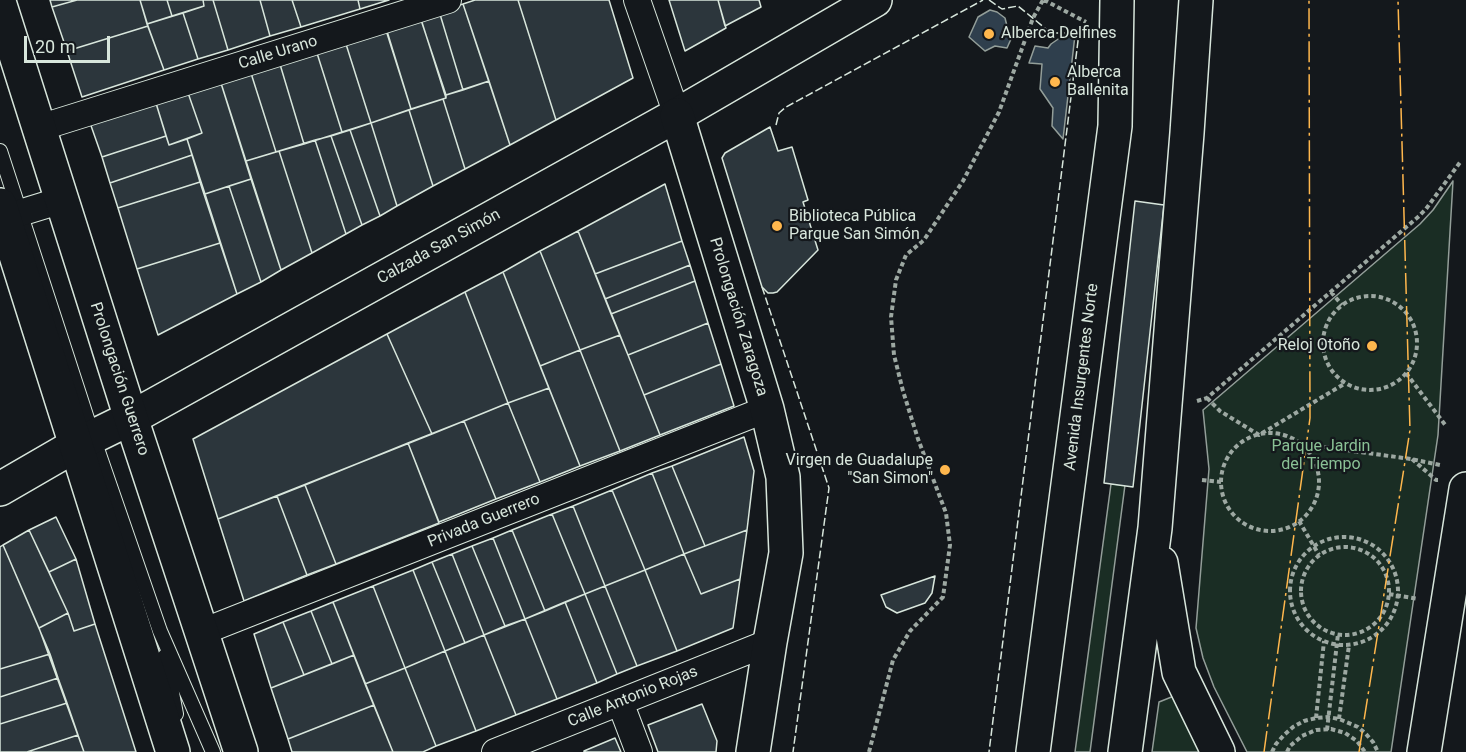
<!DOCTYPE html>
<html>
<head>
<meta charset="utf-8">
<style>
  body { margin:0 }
  #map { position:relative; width:1466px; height:752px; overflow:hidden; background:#14181c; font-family:Roboto,sans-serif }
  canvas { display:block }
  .scale { position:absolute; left:24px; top:36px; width:86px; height:27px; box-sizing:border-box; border:3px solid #d8e6dc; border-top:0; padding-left:8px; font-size:18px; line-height:21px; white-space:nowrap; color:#d8e6dc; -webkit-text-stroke:4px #14181c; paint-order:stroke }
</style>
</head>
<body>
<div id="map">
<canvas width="1466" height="752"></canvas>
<div class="scale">20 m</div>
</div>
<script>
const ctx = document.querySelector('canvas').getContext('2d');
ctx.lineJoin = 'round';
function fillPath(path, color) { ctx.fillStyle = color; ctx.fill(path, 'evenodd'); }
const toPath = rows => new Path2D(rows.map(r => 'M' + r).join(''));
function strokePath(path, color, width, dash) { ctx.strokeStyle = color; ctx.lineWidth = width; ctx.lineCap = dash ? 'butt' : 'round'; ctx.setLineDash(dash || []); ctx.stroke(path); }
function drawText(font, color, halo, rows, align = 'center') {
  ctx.font = font + ' Roboto,sans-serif'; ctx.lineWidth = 4.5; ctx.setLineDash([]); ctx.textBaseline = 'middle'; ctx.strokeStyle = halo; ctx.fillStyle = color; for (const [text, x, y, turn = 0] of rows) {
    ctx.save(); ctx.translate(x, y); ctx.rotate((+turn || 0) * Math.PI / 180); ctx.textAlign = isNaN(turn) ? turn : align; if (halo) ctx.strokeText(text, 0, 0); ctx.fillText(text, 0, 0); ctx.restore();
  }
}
const green = toPath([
  [1453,181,1438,435,1391,752,1247,752,1214,687,1203,658,1196,628,1209,469,1203,410,1420,224,1433,210,1453,181],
  [1111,484,1125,485,1090,752,1075,752,1111,484],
  [1174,696,1201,752,1152,752,1159,702,1174,696]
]);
fillPath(green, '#1a2d24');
strokePath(green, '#939e99', 1.5);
const water = toPath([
  [990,10,997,12,1005,18,1008,30,1011,39,1007,48,995,46,985,51,969,37,978,17,990,10],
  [1064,35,1075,35,1063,139,1052,126,1053,108,1040,89,1042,64,1029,63,1035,46,1048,48,1051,44,1064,35]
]);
fillPath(water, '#2f3f4d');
strokePath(water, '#939e99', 1.5);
const building = toPath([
  [50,0,77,0,52,7,50,0],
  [77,0,140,0,148,26,67,51,52,7,77,0],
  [140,0,167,0,172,16,147,24,140,0],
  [167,0,203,0,204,6,172,16,167,0],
  [203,0,213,0,228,50,198,59,183,13,204,6,203,0],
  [213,0,260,0,270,36,228,50,213,0],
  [260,0,292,0,301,27,270,36,260,0],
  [292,0,358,0,360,9,301,27,292,0],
  [358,0,389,0,360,9,358,0],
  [475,0,518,0,556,120,510,145,463,4,475,0],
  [518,0,609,0,633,78,556,120,518,0],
  [669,0,718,0,726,28,685,51,669,0],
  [718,0,759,0,761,7,725,26,718,0],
  [463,4,489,81,463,90,439,11,463,4],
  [439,11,463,90,446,95,420,17,439,11],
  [183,13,198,59,164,70,147,24,183,13],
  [420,16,446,98,411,109,385,27,420,16],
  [148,26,164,70,82,97,67,51,148,26],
  [386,28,411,109,371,123,345,41,386,28],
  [345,41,371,123,342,132,316,50,345,41],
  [316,50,342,132,304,144,279,61,316,50],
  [279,61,304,144,276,152,250,70,279,61],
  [250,70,276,152,246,161,220,80,250,70],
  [220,80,251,179,205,194,187,139,202,133,187,90,220,80],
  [489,81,510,145,465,169,443,99,446,98,446,95,489,81],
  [187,90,202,133,169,145,155,100,187,90],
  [443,99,465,169,433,186,409,110,443,99],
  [155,100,166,136,102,157,89,120,155,100],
  [409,110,433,186,397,206,371,123,409,110],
  [371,123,397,206,380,216,350,130,371,123],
  [770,127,778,151,792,147,808,200,803,202,818,250,777,292,773,293,768,293,762,287,722,158,725,153,770,127],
  [350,130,380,216,362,225,331,136,350,130],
  [166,136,169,145,187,139,192,155,110,183,102,157,166,136],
  [331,136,362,225,346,234,315,140,331,136],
  [315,140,346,234,312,253,279,151,315,140],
  [279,151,312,253,281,270,246,161,279,151],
  [192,155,200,182,118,208,110,183,192,155],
  [251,179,281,270,261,282,229,186,251,179],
  [200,182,220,243,137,269,118,208,200,182],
  [665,184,682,241,595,274,578,231,665,184],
  [229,186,261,282,237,294,205,194,229,186],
  [1135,201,1164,205,1133,487,1104,483,1135,201],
  [578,231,620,335,580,350,540,251,578,231],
  [682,241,690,265,605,299,595,274,682,241],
  [220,243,237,294,158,335,137,269,220,243],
  [540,251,580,350,540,366,503,272,540,251],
  [690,265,695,281,611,314,605,299,690,265],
  [503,272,549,388,508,403,465,292,503,272],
  [695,281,708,323,628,355,611,314,695,281],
  [465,292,508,403,432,434,387,334,465,292],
  [708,323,721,364,644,395,628,355,708,323],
  [387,334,432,434,218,519,193,439,387,334],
  [620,335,660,435,620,451,580,350,620,335],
  [580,350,620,451,580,466,540,366,580,350],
  [721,364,734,406,660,435,644,395,721,364],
  [549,388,580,466,540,482,508,403,549,388],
  [508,403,540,482,496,499,464,421,508,403],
  [464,421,496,499,439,522,408,443,464,421],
  [744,437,754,471,747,530,705,546,672,466,744,437],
  [408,443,439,523,336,564,305,485,408,443],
  [672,466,705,546,684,554,652,473,672,466],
  [652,473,684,554,645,570,612,490,652,473],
  [305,485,336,564,307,575,277,496,305,485],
  [612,490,645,570,605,586,573,506,612,490],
  [277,496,307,575,244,601,218,519,277,496],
  [573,506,605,586,585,594,552,514,573,506],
  [552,514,585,594,545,611,512,530,552,514],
  [56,517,76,559,49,572,29,530,56,517],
  [29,530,68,613,39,628,3,545,29,530],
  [512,530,545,611,525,619,493,538,512,530],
  [747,530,740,579,701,594,684,554,747,530],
  [493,538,525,619,505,626,472,546,493,538],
  [3,545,50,654,0,669,0,547,3,545],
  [472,546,505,626,484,635,452,554,472,546],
  [452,554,484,635,465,643,432,562,452,554],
  [684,554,701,594,740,579,733,628,677,651,645,570,684,554],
  [76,559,95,624,74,631,68,613,49,572,76,559],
  [432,562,465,643,445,651,413,570,432,562],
  [413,570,445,651,405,668,373,586,413,570],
  [645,570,677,651,637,666,605,586,645,570],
  [935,576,932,593,925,603,897,613,886,607,881,595,935,576],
  [373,586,405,668,365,684,333,602,373,586],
  [605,586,637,666,617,674,585,594,605,586],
  [585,594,617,674,597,683,565,602,585,594],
  [333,602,354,655,332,664,311,611,333,602],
  [565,602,597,683,557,699,525,619,565,602],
  [311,611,332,664,304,675,283,622,311,611],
  [68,613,74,631,95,624,136,752,84,752,39,628,68,613],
  [525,619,557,699,516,715,484,635,525,619],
  [283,622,304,675,271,688,254,634,283,622],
  [484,635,516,715,476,731,445,651,484,635],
  [445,651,476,731,436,746,405,668,445,651],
  [50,654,58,678,0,697,0,669,50,654],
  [354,655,374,705,288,739,271,688,354,655],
  [405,668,436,746,423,752,393,752,365,684,405,668],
  [58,678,67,703,0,724,0,697,58,678],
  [67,703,78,735,27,752,0,752,0,724,67,703],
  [702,704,717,741,716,752,658,752,648,725,702,704],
  [374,705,393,752,292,752,288,739,374,705],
  [78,735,84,752,27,752,78,735],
  [615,738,621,752,584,752,584,751,615,738]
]);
fillPath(building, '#2c363c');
strokePath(building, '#d8e6dc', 1.5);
const service = toPath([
  [0,151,93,437,160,631,213,752],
  [165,656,176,714]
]);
const minor = toPath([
  [637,0,677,115],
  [39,128,448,0],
  [0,219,62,200],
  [202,632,767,409],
  [620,702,639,752],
  [495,752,770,642]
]);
const tertiary = toPath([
  [0,489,76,445,131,418,677,115,875,0]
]);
const secondary = toPath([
  [677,115,767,409,783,477,786,553,770,642,753,752],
  [0,205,173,752],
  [1161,563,1179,672,1218,752],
  [1033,752,1115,126,1117,0],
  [1125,752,1155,528,1187,133,1196,0],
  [1424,752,1466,489]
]);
const primary = toPath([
  [0,5,131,418,241,752]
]);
strokePath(service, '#d8e6dc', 16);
strokePath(minor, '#d8e6dc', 28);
strokePath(tertiary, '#d8e6dc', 36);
strokePath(secondary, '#d8e6dc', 36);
strokePath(primary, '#d8e6dc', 36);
strokePath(toPath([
  [1044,0,1086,22],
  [1331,292,1342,305],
  '1323 343a47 47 0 1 1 94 0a47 47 0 1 1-94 0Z',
  [1406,373,1446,426],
  [1207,398,1220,411,1259,435,1344,384],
  [1197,401,1207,398,1418,217,1426,209,1461,161],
  '1221 482a49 49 0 1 1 98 0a49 49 0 1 1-98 0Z',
  [1302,444,1411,459,1440,465],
  [1412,459,1436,480,1438,480],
  [1202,480,1221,482],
  [1299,521,1319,555],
  '1290 591a54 54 0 1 1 108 0a54 54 0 1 1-108 0Z',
  '1301 591a44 44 0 1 1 88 0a44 44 0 1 1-88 0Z',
  [1389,594,1418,599],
  [1316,718,1324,641],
  [1339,719,1349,645],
  [1327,730,1338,634],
  [869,752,893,660,910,631,943,597,950,545,946,513,918,439,903,391,894,355,891,317,896,280,906,255,924,240,963,181,999,112,1033,18,1043,0],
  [1272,752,1276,744,1284,735,1293,727,1304,721,1316,718,1328,717,1339,719,1358,727,1366,734,1373,742,1378,752],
  [1287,752,1290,746,1302,736,1316,730,1331,729,1345,733,1357,741,1365,752]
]), '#9da8a2', 4, [4.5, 3]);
strokePath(service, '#14181c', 14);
strokePath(minor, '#14181c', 26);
strokePath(tertiary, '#14181c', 33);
strokePath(secondary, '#14181c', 33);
strokePath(primary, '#14181c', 33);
strokePath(toPath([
  [989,0,1002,9,1018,6,1051,33,1079,33,989,752],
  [776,125,779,113,786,107,983,0],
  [762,287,829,488,793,752]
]), '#d8e6dc', 1.5, [8, 3]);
strokePath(toPath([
  [1264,752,1310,418,1309,0],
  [1359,752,1410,430,1398,0]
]), '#ffb74d', 1.5, [21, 4.5, 3, 4.5]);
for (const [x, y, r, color] of [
  [989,34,6,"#ffb74d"],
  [1055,82,6,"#ffb74d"],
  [777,226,6,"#ffb74d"],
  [1372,346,6,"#ffb74d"],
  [945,470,6,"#ffb74d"]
]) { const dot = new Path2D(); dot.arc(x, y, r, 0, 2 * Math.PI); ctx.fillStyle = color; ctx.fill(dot); strokePath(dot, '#14181c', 2); }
drawText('16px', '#d8e6dc', '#14181c', [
  ["Alberca Delfines",1001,34],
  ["Alberca",1067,73],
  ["Ballenita",1067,91],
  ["Biblioteca Pública",789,217],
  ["Parque San Simón",789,235],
  ["Reloj Otoño",1360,346,"right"],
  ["Virgen de Guadalupe",933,461,"right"],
  ["\"San Simon\"",933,479,"right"]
], 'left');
drawText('16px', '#d8e6dc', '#14181c', [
  ["Calle Urano",278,53,-17],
  ["Calzada San Simón",439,247,-29],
  ["Prolongación Zaragoza",738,317,73],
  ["Avenida Insurgentes Norte",1082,377,-83],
  ["Prolongación Guerrero",119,379,72],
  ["Privada Guerrero",484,521,-22],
  ["Calle Antonio Rojas",633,697,-22]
]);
drawText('16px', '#8ac095', '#14181c', [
  ["Parque Jardin",1321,447],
  ["del Tiempo",1321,465]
]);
</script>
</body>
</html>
